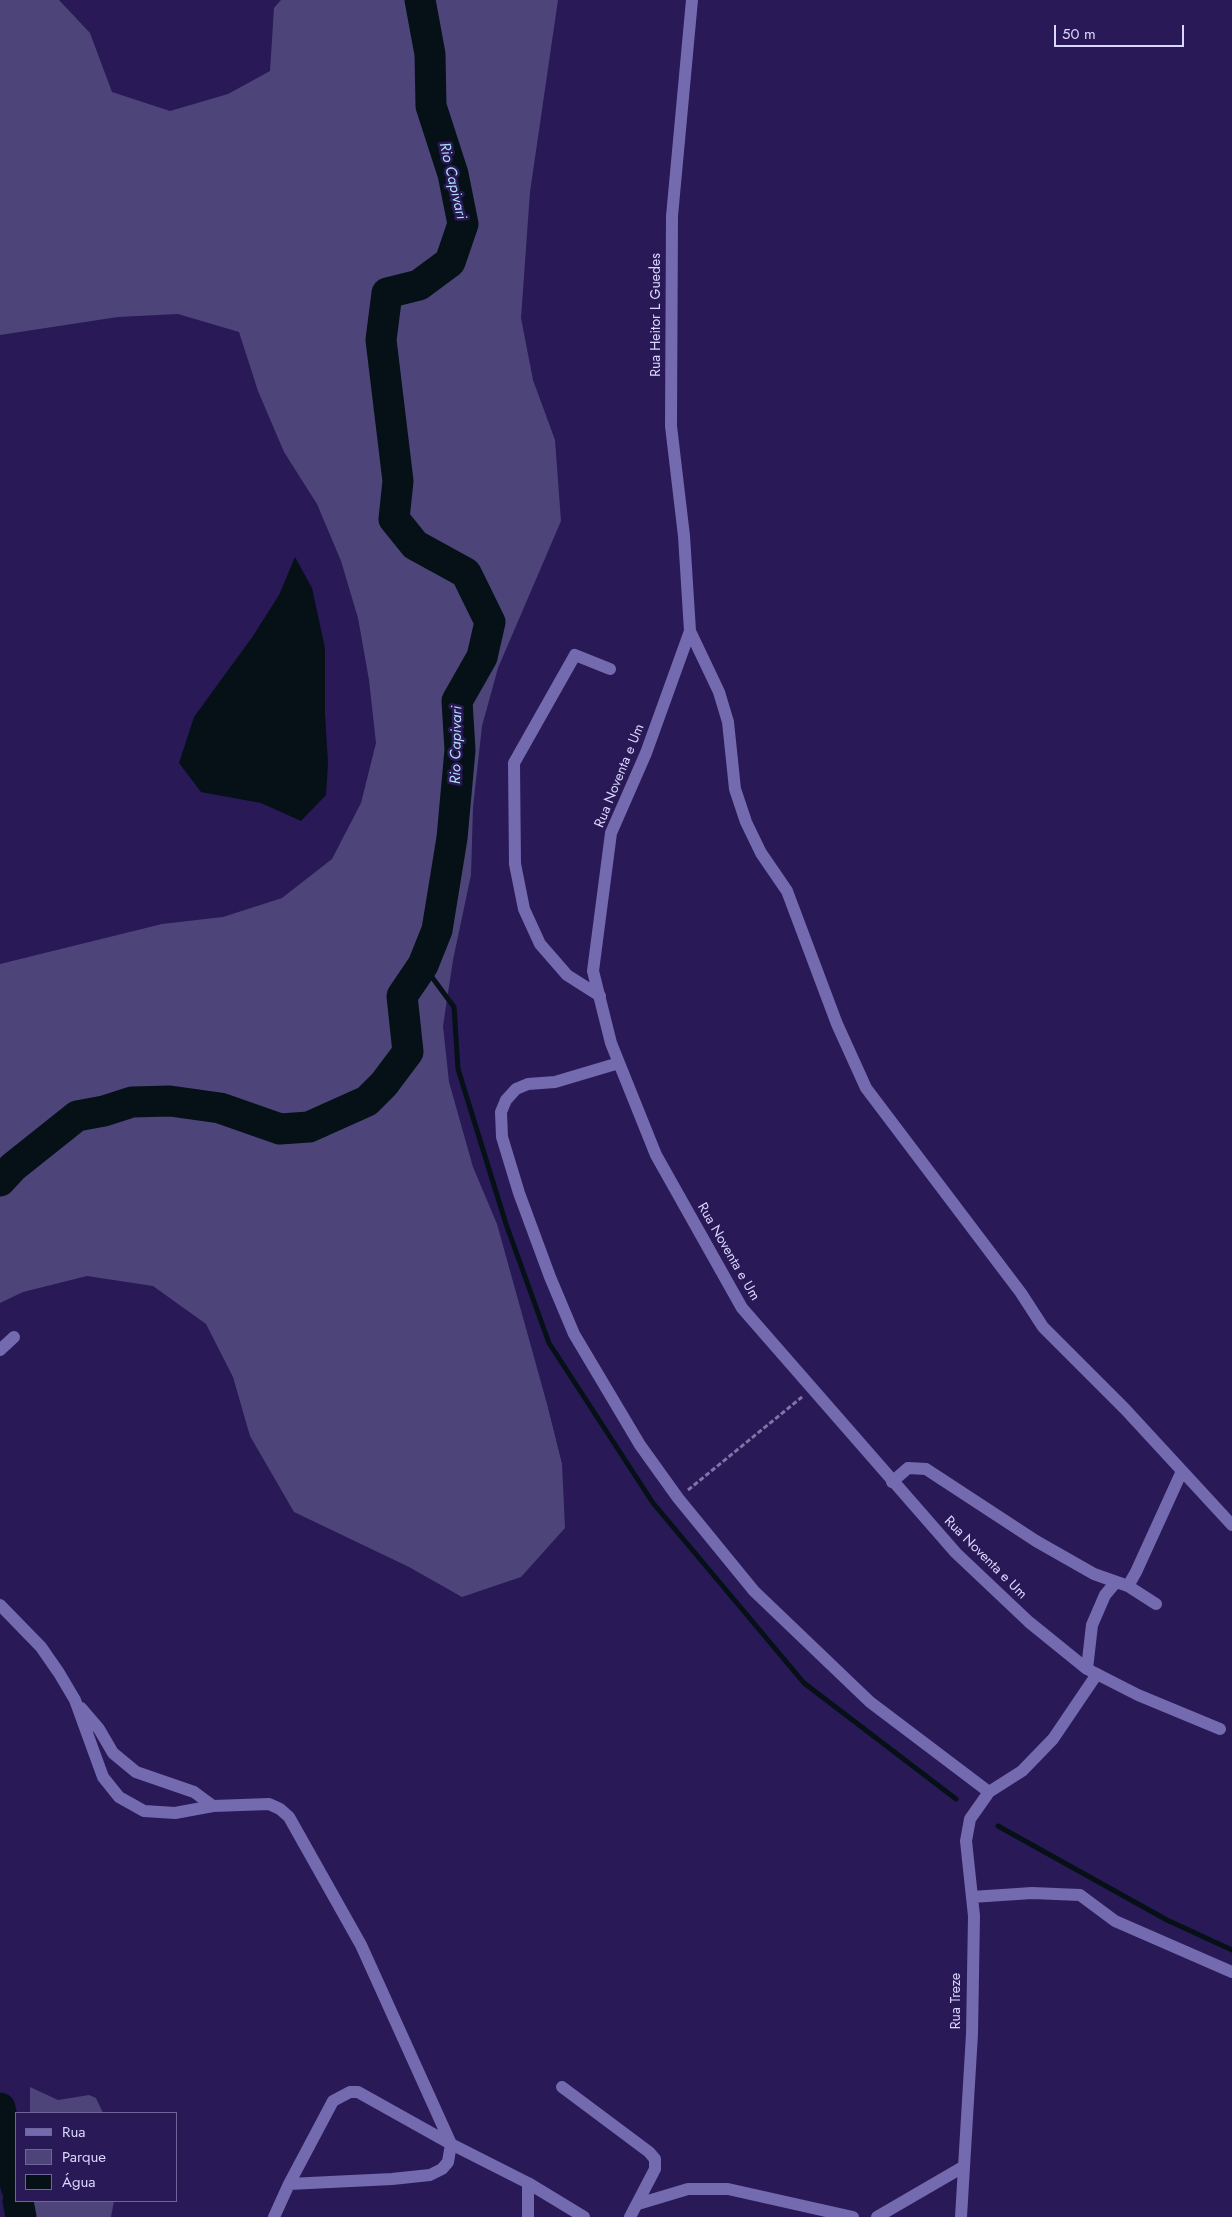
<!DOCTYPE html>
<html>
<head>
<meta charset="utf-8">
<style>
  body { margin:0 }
  #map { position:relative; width:1232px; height:2217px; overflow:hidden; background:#291956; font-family:Jost,sans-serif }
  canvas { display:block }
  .legend { position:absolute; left:15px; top:2112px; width:162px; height:90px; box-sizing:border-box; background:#291956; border:1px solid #706599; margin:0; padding:6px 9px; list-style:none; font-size:15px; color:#dad6fd }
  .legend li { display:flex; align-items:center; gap:10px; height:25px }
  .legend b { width:25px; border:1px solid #706599 }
  .scale { position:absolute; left:1054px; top:25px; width:130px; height:22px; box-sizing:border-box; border:2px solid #dad6fd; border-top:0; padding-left:6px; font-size:15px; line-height:18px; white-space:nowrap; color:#dad6fd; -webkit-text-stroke:4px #291956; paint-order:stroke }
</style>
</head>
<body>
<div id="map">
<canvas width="1232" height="2217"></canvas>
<ul class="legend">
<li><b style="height:6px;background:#746aaf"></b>Rua</li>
<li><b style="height:14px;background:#4d4579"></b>Parque</li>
<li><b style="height:14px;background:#051117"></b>Água</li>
</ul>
<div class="scale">50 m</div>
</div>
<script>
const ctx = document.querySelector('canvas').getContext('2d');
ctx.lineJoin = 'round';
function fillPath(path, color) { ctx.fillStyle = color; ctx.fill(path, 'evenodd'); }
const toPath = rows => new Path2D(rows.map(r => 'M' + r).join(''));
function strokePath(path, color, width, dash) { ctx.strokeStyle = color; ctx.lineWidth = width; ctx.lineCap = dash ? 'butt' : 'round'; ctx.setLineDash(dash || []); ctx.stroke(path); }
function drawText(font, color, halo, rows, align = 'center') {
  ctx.font = font + ' Jost,sans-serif'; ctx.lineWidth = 5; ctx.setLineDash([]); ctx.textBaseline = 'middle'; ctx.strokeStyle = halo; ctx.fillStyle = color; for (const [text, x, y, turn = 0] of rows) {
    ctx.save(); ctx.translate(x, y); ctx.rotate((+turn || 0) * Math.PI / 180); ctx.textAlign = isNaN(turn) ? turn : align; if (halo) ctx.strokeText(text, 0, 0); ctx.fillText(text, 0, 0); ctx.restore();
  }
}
fillPath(toPath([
  [0,0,59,0,90,33,112,92,170,111,228,94,270,71,274,8,281,0,558,0,530,192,521,318,533,380,555,440,561,521,498,668,482,726,473,807,471,875,453,960,443,1026,449,1082,473,1167,497,1224,547,1404,562,1464,565,1528,521,1577,462,1597,409,1567,294,1512,250,1436,233,1377,206,1324,153,1286,87,1276,23,1292,0,1303,0,964,162,924,223,917,282,898,332,859,361,803,376,743,369,680,358,618,341,561,317,504,284,452,258,391,239,332,178,314,118,317,0,335],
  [30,2087,58,2100,89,2095,96,2098,103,2113,30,2113],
  [32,2201,114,2201,111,2217,33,2217]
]), '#4d4579');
fillPath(toPath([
  [295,557,312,588,325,648,325,713,328,763,326,795,301,821,261,803,201,792,179,763,194,717,253,636,279,595]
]), '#051117');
strokePath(toPath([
  [423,965,454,1007,458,1069,506,1224,549,1343,653,1503,804,1683,956,1799],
  [998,1826,1167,1920,1232,1950]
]), '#051117', 5);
strokePath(toPath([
  [0,1181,13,1167,77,1116,104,1111,132,1102,170,1101,220,1108,280,1129,309,1127,367,1101,384,1084,408,1052,402,996,423,965,437,930,452,838,460,750,457,701,482,657,490,622,466,573,415,545,394,519,398,481,381,340,387,293,419,285,450,262,463,224,453,174,431,106,430,54,420,0],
  [0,2108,16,2187],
  [18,2201,21,2217]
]), '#051117', 31);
strokePath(toPath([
  [688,1490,802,1397]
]), '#7e74a6', 3, [5, 2.5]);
strokePath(toPath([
  [692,0,672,216,671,426,684,536,690,631,719,692,728,722,735,789,746,822,761,853,787,891,837,1024,866,1088,1021,1293,1043,1327,1125,1409,1232,1525],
  [690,631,646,753,611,833,593,971,611,1043,656,1155,742,1308,956,1553,1029,1622,1087,1669,1138,1695,1220,1729],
  [600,996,567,975,540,944,524,909,515,864,514,763,575,655,610,669],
  [619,1063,555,1082,528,1084,516,1089,506,1100,501,1112,502,1137,519,1193,550,1277,574,1334,640,1445,678,1498,754,1591,870,1702,989,1792],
  [0,1350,14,1337],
  [892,1482,908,1468,926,1469,1036,1541,1094,1574,1128,1586,1156,1604],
  [1128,1586,1136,1572,1182,1471],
  [0,1605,41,1647,59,1673,75,1700,103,1777,119,1797,144,1811,175,1813,213,1806,269,1804,280,1809,289,1817,361,1945,451,2144,448,2162,442,2169,430,2175,392,2179,289,2184],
  [1087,1669,1092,1625,1105,1595,1116,1582],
  [81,1708,99,1729,113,1753,136,1772,194,1792,213,1806],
  [972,1897,1032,1893,1080,1895,1115,1921,1232,1972],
  [562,2087,649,2152,655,2159,655,2169,630,2217],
  [638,2204,688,2189,728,2189,853,2217],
  [274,2217,289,2184,333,2101,350,2092,358,2092,451,2144,528,2183,584,2217],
  [528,2217,528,2183],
  [877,2217,963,2167],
  [961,2217,972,2034,974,1916,966,1841,970,1819,989,1792,1022,1771,1053,1739,1097,1674]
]), '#746aaf', 12);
drawText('14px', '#dad6fd', '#291956', [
  ["Rua Heitor L Guedes",657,315,-90],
  ["Rua Noventa e Um",620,776,-68],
  ["Rua Noventa e Um",728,1252,60],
  ["Rua Noventa e Um",985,1558,45],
  ["Rua Treze",957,2001,-90]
]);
drawText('italic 15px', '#b0def5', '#291956', [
  ["Rio Capivari",452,181,77],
  ["Rio Capivari",457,745,-89]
]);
</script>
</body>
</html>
